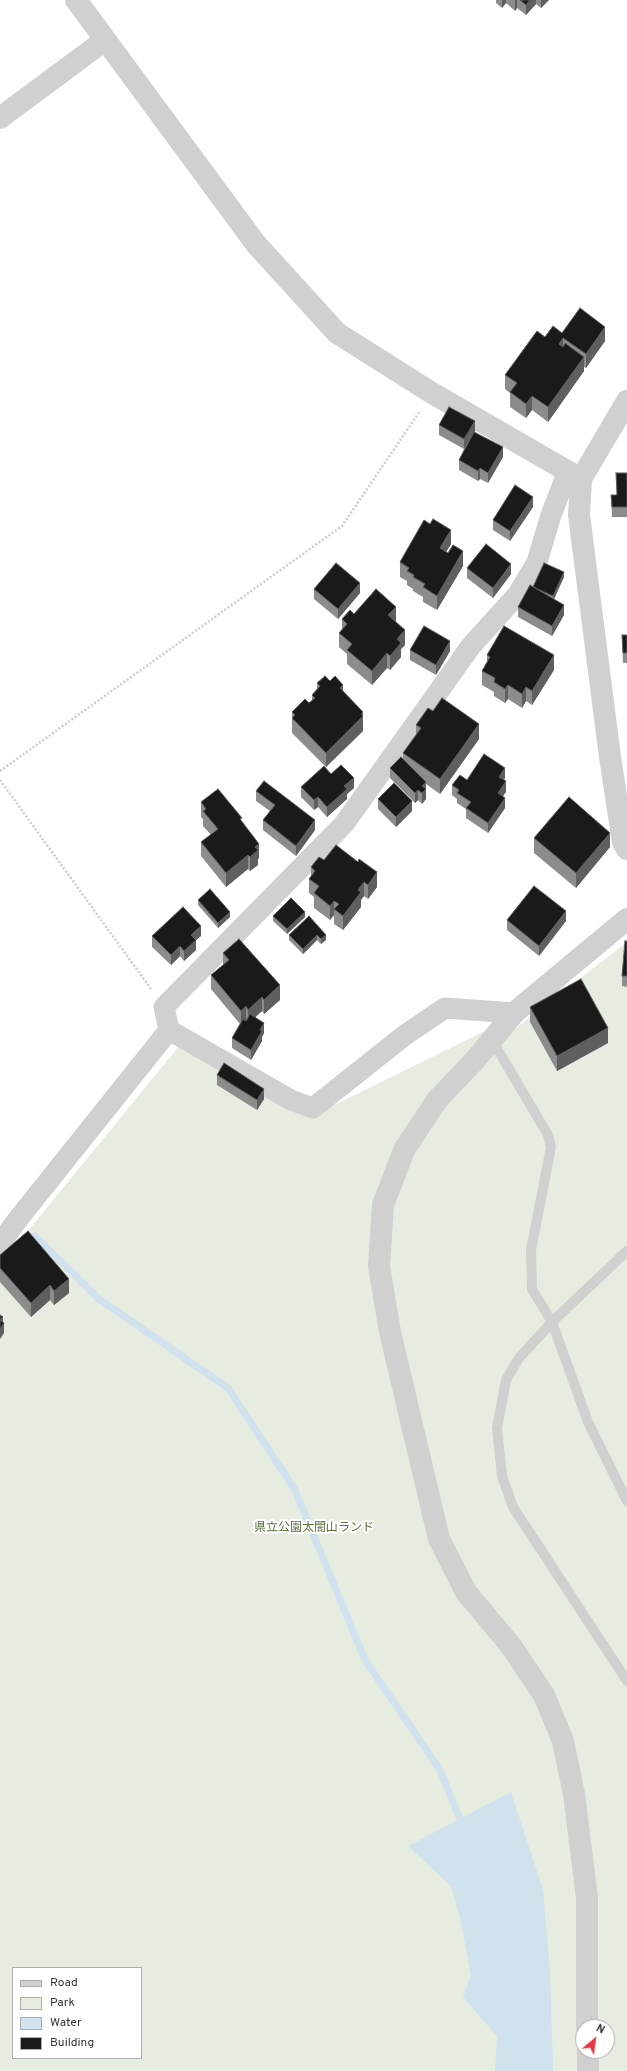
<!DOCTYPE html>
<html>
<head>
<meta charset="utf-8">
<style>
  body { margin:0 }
  #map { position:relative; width:627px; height:2071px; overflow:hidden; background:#fff; font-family:Overpass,sans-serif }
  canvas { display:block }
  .legend { position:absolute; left:12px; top:1967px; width:130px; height:92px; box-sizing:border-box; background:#fff; border:1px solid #adadad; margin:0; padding:5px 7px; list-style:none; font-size:12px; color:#333 }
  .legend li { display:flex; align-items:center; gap:8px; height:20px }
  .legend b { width:20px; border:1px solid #adadad }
  .north { position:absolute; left:575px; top:2019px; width:40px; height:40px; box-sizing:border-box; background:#fff; border:1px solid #adadad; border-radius:50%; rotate:29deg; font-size:11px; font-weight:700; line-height:16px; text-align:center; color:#333 }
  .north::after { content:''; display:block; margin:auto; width:14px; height:18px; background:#e63946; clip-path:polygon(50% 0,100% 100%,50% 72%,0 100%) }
</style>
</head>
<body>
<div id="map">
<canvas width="627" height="2071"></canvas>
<ul class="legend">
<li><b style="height:5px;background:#d0d0d0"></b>Road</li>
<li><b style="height:11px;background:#e6ecdf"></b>Park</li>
<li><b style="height:11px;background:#cfe2ee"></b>Water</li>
<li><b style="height:11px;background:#1a1a1a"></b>Building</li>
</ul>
<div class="north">N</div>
</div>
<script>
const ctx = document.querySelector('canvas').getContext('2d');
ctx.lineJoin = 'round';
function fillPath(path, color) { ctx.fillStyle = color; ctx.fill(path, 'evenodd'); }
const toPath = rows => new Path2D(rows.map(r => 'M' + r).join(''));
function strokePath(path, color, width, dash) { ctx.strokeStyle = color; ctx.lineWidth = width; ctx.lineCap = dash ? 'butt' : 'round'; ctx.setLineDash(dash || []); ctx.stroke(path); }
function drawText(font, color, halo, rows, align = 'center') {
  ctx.font = font + ' Overpass,"Noto Sans JP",sans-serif'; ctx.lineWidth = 4; ctx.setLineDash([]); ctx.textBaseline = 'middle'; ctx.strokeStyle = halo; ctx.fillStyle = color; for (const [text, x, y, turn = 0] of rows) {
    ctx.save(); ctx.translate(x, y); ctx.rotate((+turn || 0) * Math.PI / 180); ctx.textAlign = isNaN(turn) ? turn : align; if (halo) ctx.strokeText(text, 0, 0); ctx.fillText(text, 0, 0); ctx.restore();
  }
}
fillPath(toPath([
  [627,942,627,2071,0,2071,0,1265,180,1045,310,1117,491,1028,516,1028],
  [13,1968,141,1968,141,2058,13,2058],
  [583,2027,607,2027,607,2051,583,2051]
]), '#e6ecdf');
fillPath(toPath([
  [511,1792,543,1890,550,1970,553,2071,495,2071,497,2036,463,1997,471,1976,461,1922,451,1886,408,1846]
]), '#cfe2ee');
strokePath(toPath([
  [26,1243,35,1236,99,1299,228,1388,295,1490,365,1660,440,1770,460,1819]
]), '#cfe2ee', 7);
strokePath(toPath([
  [0,771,342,526,420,411],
  [0,780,151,989]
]), '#cdcdcd', 2.5, [2, 2]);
strokePath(toPath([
  [492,1040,548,1135,551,1147,531,1250,532,1289,552,1322,588,1422,627,1501],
  [627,1251,552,1322,519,1358,506,1380,497,1428,502,1476,513,1507,627,1681]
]), '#d0d0d0', 10);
strokePath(toPath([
  [169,1030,291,1100,313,1108,405,1035,445,1008,514,1013],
  [0,1244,15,1223,169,1030,164,1007,344,824,471,646,518,594,537,562,551,515,568,471]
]), '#d0d0d0', 21);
strokePath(toPath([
  [76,0,256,244,337,333,432,393,581,479],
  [0,118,105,40],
  [627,401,581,479,579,515,610,757,623,842,627,849],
  [587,2027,587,1898,574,1794,563,1741,544,1695,511,1646,466,1592,439,1539,390,1332,379,1266,383,1205,404,1150,437,1100,476,1059,514,1013,627,919],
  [588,2051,588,2071]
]), '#d0d0d0', 22);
fillPath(toPath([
  [496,0,549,0,541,8,536,4,526,15,517,8,515,11,506,3,502,8,496,3],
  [562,333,605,341,586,368,584,367,584,371,548,422,532,410,526,418,510,407,510,393,505,389,505,375,545,337],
  [439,425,475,431,475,432,503,457,488,483,480,479,478,481,459,470,459,460,464,449,439,435],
  [627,473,627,517,612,517,611,495,616,495],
  [533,507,510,541,493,530,493,520],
  [451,544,446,552,463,566,437,610,423,602,423,597,413,591,413,589,407,585,407,581,400,577,400,562],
  [467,568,511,574,493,598,467,578],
  [564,577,554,599,564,615,552,636,518,617,518,607,533,587],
  [314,589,360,593,338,619,314,599],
  [354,614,396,621,405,645,401,649,401,657,390,670,387,668,372,685,347,664,347,654,339,647,339,633,342,630,342,619],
  [622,635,627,635,627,663,623,663],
  [410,650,450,651,436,675,410,660],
  [487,655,554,670,532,705,526,701,522,708,508,699,505,703,494,696,494,692,482,685,482,671,487,663],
  [330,681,343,691,363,712,363,731,326,767,292,733,292,712,309,703,312,701,312,695,317,689,317,683],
  [416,725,479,739,440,794,426,784,426,799,422,804,418,800,415,803,390,778,390,768,403,759,403,753,416,735],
  [331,774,354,788,347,794,347,799,327,817,318,807,314,810,301,797,301,787],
  [505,778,503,780,506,792,502,796,505,808,488,833,466,818,466,809,457,803,457,799,452,795,452,785],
  [256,791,315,830,296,856,263,830,263,820,270,811,256,801],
  [378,799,412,811,396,827,378,809],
  [201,802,242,822,259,858,258,859,258,865,250,871,248,869,226,887,201,856,201,842,211,835,203,826,203,819,201,817],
  [534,838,610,847,576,888,534,853],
  [324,860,377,887,368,899,364,896,361,900,361,907,343,930,334,924,334,915,330,920,314,908,314,897,309,893,309,879,311,877,311,867],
  [198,900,230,917,218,928,198,905],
  [273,916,305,917,287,934,273,921],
  [507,920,566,921,539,956,507,930],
  [289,935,326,935,326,940,321,944,317,940,303,954,289,940],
  [152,936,201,936,196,940,196,950,184,961,180,956,171,965,152,947],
  [627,941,627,987,622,986,622,976],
  [223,953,280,1000,264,1014,262,1011,255,1017,264,1033,262,1037,262,1041,251,1060,232,1048,232,1038,240,1024,211,989,211,975,223,965],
  [530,1007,608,1043,557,1071,530,1022],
  [217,1075,264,1099,257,1110,217,1085],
  [0,1255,69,1293,54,1305,50,1300,31,1317,0,1282]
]), '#8c8c8c');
fillPath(toPath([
  [502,0,506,0,506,3,502,8],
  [515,0,517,0,517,8,515,11],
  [530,0,536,0,536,4,526,15,526,5],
  [541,0,549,0,541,8],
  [605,327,605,341,586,368,586,354],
  [563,338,563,352,559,344],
  [584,357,584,371,548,422,548,407],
  [532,396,532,410,526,418,526,404],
  [475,421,475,431,464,449,464,439],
  [503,447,503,457,488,483,488,473],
  [480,468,480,479,478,481,478,471],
  [533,497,533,507,510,541,510,531],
  [451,530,451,544,440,562,440,548],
  [463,551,463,566,437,610,437,596],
  [511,564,511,574,493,598,493,588],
  [564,572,564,577,553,601,553,596],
  [360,583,360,593,338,619,338,609],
  [564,605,564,615,552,636,552,626],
  [396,607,396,621,388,630,388,615],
  [405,630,405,645,401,649,401,657,390,670,390,656,397,639],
  [450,641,450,651,436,675,436,665],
  [387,653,387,668,372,685,372,671],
  [554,655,554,670,532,705,532,691],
  [343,685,343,699,340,688],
  [508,685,508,699,505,703,505,689],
  [526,687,526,701,522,708,522,694],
  [363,712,363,731,326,767,326,753],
  [479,724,479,739,440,794,440,779],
  [505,768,505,778,499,787,499,777],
  [354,778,354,788,347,794,347,799,327,817,327,807,344,786],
  [506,781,506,792,498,803,498,793],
  [426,782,426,799,422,804,422,786],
  [418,790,418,800,415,803,415,793],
  [318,797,318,807,314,810,314,800],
  [505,798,505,808,488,833,488,823],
  [412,801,412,811,396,827,396,817],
  [315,820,315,830,296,856,296,846],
  [610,833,610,847,576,888,576,873],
  [259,844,259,858,258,859,258,865,250,871,250,857,255,847],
  [248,855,248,869,226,887,226,873],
  [377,872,377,887,368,899,368,885],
  [364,882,364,896,361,900,361,907,343,930,343,916,358,890],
  [334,901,334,915,330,920,330,906],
  [566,911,566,921,539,956,539,946],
  [230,912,230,917,218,928,218,923],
  [305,912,305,917,287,934,287,929],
  [201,926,201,936,196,940,196,950,184,961,184,951,191,935],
  [317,935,317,940,303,954,303,949],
  [326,935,326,940,321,944,321,939],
  [180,946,180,956,171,965,171,955],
  [280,985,280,1000,264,1014,264,1000],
  [262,997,262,1011,248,1024,248,1010],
  [246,1006,246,1021,241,1025,241,1011],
  [264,1023,264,1033,262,1037,262,1041,251,1060,251,1050,260,1030],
  [608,1028,608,1043,557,1071,557,1056],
  [264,1089,264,1099,257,1110,257,1100],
  [69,1279,69,1293,54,1305,54,1291],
  [50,1285,50,1300,31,1317,31,1303],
  [3,1317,3,1325,4,1323,4,1333,0,1339,0,1320]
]), '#5f5f5f');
const building = toPath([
  [520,0,530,0,526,5,520,0],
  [580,308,605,327,586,354,563,338,559,344,563,347,565,343,584,357,548,407,532,396,526,404,510,392,517,383,505,375,537,331,545,337,553,326,562,333,580,308],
  [449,407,475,421,464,439,439,425,449,407],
  [474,432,503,447,488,473,480,468,478,471,459,460,474,432],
  [616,473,627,473,627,507,612,507,611,495,617,495,616,473],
  [515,485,533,497,510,531,493,520,515,485],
  [433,519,451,530,440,548,448,553,453,545,463,551,437,596,423,587,425,584,413,577,414,575,407,571,409,568,400,562,424,520,430,524,433,519],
  [486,544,511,564,493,588,467,568,486,544],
  [336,563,360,583,338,609,314,589,336,563],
  [544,563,564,572,553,596,533,587,544,563],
  [530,585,564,605,552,626,518,607,530,585],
  [376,589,396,607,388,615,405,630,397,639,401,643,390,656,387,653,372,671,347,650,352,644,339,633,347,624,342,619,350,610,354,614,376,589],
  [424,626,450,641,436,665,410,650,424,626],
  [504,626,554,655,532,691,526,687,522,694,508,685,505,689,494,682,495,678,482,671,490,657,487,655,504,626],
  [622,635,627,635,627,653,623,653,622,635],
  [325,676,330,681,335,676,343,685,340,688,363,712,361,714,363,716,326,753,292,718,295,715,292,712,305,699,309,703,315,698,312,695,320,686,317,683,325,676],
  [442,698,479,724,440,779,403,753,421,728,416,725,428,708,433,711,442,698],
  [484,754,505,768,499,777,506,781,498,793,505,798,488,823,466,808,471,802,457,793,459,790,452,785,460,775,467,780,484,754],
  [401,757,426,782,422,786,426,789,422,793,418,790,415,793,390,768,401,757],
  [341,765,354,778,344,786,347,789,327,807,318,797,314,800,301,787,324,766,331,774,341,765],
  [264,781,315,820,296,846,263,820,275,805,256,791,264,781],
  [394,783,412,801,396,817,378,799,394,783],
  [218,789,242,818,240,819,259,844,255,847,258,850,250,857,248,855,226,873,201,842,218,829,203,811,206,809,201,802,218,789],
  [569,797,610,833,576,873,534,838,569,797],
  [336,845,358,862,359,859,377,872,368,885,364,882,358,890,361,892,343,916,334,909,339,904,334,901,330,906,314,893,319,886,309,879,315,871,311,867,319,857,324,860,336,845],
  [534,886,566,911,539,946,507,920,534,886],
  [210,889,230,912,218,923,198,900,210,889],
  [291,898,305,912,287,929,273,916,291,898],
  [183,907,201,926,191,935,196,940,184,951,180,946,171,955,152,936,183,907],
  [309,916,326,935,321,939,317,935,303,949,289,935,309,916],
  [239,939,280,985,264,1000,262,997,248,1010,246,1006,241,1011,211,975,229,960,223,953,239,939],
  [625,941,627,941,627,976,622,976,625,941],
  [581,979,608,1028,557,1056,530,1007,581,979],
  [250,1014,264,1023,260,1030,262,1031,251,1050,232,1038,243,1019,246,1021,250,1014],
  [224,1063,264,1089,257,1100,217,1075,224,1063],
  [28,1231,69,1279,54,1291,50,1285,31,1303,0,1268,0,1255,28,1231],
  [0,1315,3,1317,0,1320,4,1323,0,1329,0,1315]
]);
fillPath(building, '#1a1a1a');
strokePath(building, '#5f5f5f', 1);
drawText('12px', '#56703f', '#fff', [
  ["県立公園太閤山ランド",314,1529]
]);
</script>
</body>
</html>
